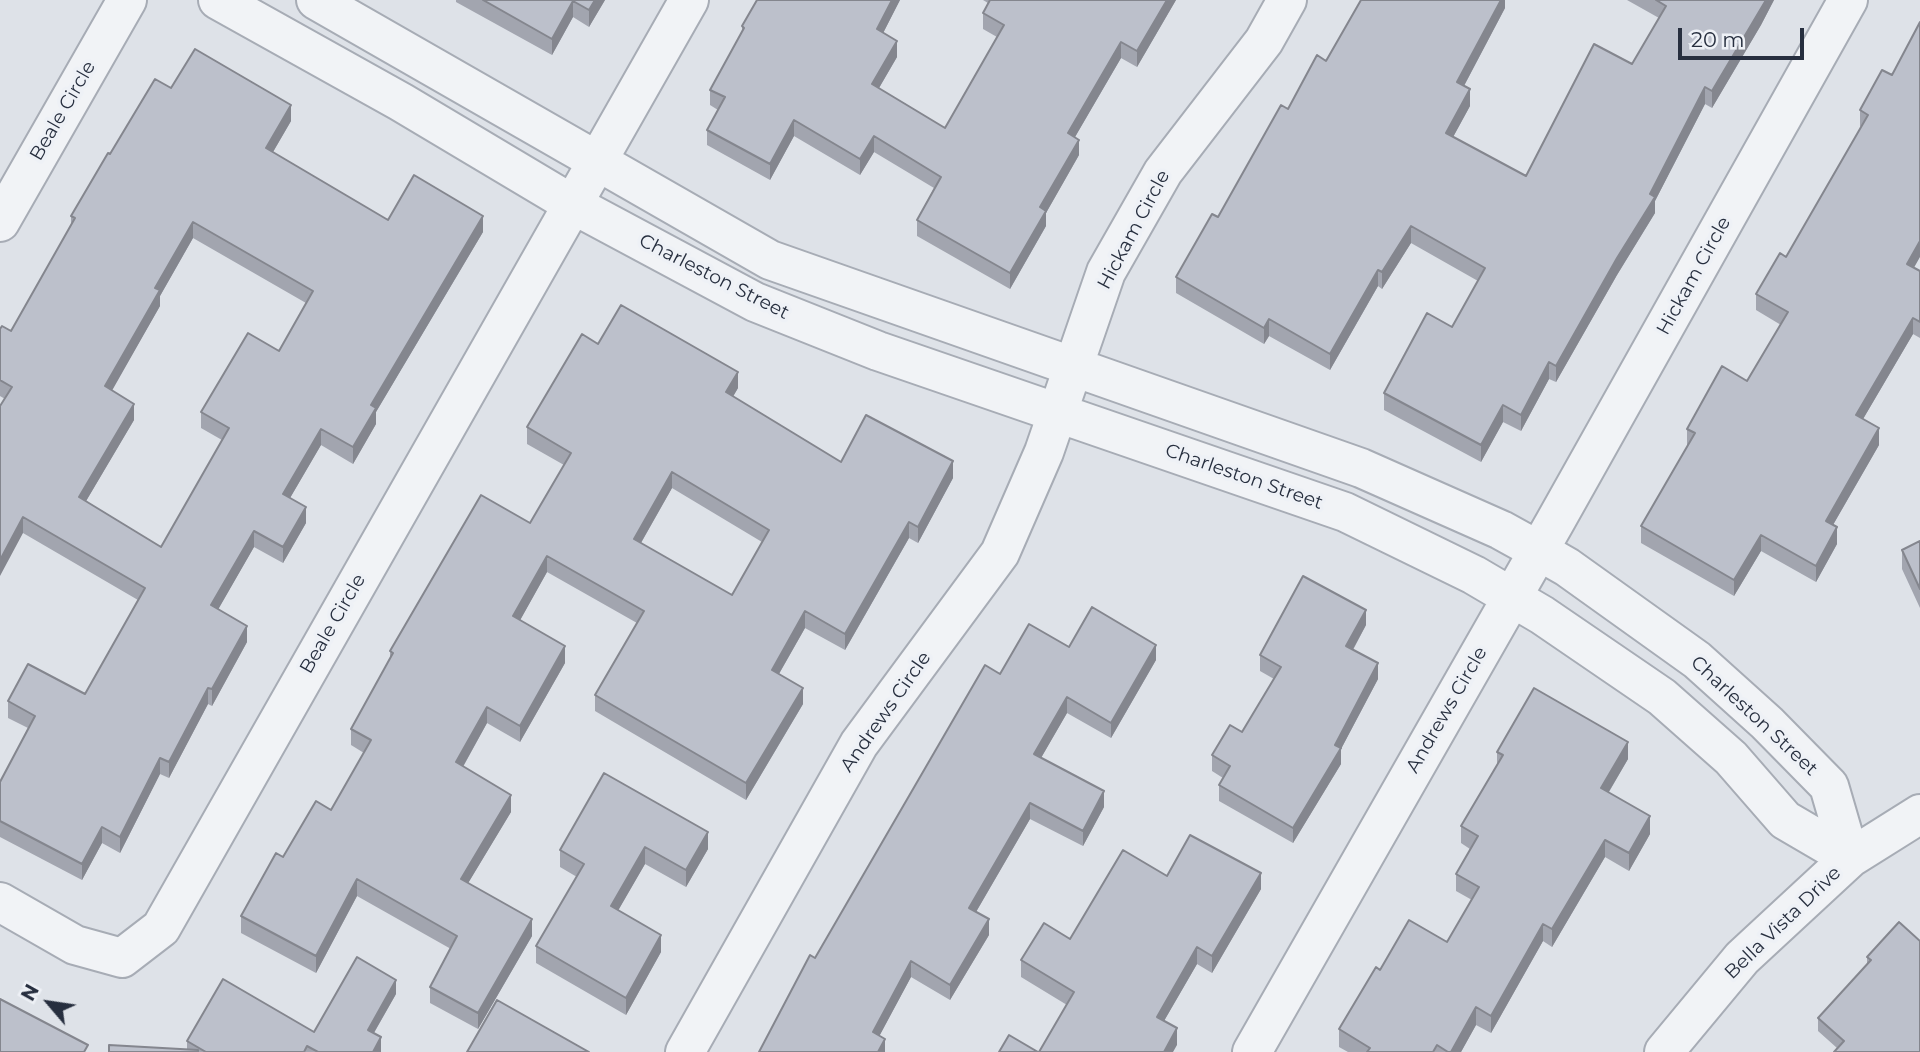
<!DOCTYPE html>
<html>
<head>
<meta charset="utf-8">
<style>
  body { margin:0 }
  #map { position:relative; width:1920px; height:1052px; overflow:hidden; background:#dee2e8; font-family:Montserrat,sans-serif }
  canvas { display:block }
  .north { position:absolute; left:14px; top:968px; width:70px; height:70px; -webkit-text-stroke:5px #eef1f6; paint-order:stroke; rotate:299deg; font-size:19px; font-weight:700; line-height:28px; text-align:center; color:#272f3f }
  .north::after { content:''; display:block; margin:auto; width:24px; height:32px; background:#272f3f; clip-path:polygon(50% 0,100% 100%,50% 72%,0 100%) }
  .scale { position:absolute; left:1678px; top:28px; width:126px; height:32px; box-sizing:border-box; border:4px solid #272f3f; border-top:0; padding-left:9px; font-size:21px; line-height:24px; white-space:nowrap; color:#272f3f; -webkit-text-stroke:5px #eef1f6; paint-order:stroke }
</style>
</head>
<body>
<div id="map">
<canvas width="1920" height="1052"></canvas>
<div class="north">N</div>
<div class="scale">20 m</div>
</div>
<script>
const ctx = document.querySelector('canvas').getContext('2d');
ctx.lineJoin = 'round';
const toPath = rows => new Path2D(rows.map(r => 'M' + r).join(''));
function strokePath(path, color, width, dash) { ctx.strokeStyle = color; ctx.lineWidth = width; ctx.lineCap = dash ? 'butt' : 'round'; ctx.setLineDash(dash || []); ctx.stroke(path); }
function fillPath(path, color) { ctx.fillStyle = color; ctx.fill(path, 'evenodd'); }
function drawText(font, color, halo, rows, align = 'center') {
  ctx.font = font + ' Montserrat,sans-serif'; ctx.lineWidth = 7; ctx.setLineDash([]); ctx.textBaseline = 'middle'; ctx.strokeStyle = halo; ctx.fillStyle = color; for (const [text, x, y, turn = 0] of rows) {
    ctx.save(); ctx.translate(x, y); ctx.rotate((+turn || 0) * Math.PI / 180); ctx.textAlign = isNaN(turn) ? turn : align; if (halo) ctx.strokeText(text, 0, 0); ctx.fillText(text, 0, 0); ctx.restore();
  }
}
const minor = toPath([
  [218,0,401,102,572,204,755,302,878,351,1345,512,1474,575,1542,615,1662,697,1731,758,1785,820,1850,858],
  [316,0,770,260,1361,468,1501,530,1539,551,1567,567,1697,660,1767,723,1829,786,1850,858],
  [0,222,127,0],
  [0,902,75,945,122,958,161,928,689,0],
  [685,1052,859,744,1000,553,1044,452,1106,272,1163,172,1264,41,1287,0],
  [1252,1052,1555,522,1848,0],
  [1664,1052,1742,958,1850,858,1920,814]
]);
strokePath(minor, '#a7acb5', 42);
strokePath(minor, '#f1f3f6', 38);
fillPath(toPath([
  [456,0,605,0,589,27,573,17,552,55,456,2],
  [757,0,900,0,883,33,897,57,879,88,945,128,997,37,983,29,983,13,988,3,983,0,1176,0,1137,67,1121,58,1075,137,1079,155,1046,213,1046,226,1010,289,917,236,917,220,934,188,874,152,860,175,794,136,770,180,707,145,707,130,718,110,710,105,710,90,742,32,742,26],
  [1505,0,1505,8,1464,86,1470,106,1453,137,1526,176,1632,64,1659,18,1627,0,1774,0,1761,25,1712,108,1705,104,1655,201,1655,213,1617,275,1556,382,1549,379,1521,431,1503,422,1481,462,1384,410,1384,393,1452,327,1478,281,1411,243,1382,289,1378,286,1330,370,1269,336,1264,344,1176,293,1176,277,1218,217,1288,109,1326,61],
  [1882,70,1914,268,1920,271,1920,338,1913,334,1863,419,1879,445,1833,525,1837,544,1816,582,1761,551,1734,596,1641,543,1641,526,1688,446,1687,445,1687,429,1747,381,1781,325,1756,310,1756,294,1786,257,1861,127,1860,126,1860,110],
  [171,88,291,121,273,152,388,220,483,232,376,412,376,424,353,464,321,445,290,498,306,523,283,563,254,547,218,609,247,642,212,706,208,704,169,778,160,774,120,853,102,843,82,880,0,837,0,782,28,728,8,718,8,701,85,694,138,600,23,533,5,399,0,396,0,329,11,331,71,226,71,216,110,154],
  [193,238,306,303,279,351,201,412,201,428,222,440,161,547,86,501,134,420,111,391,160,306,160,296],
  [598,344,738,388,733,396,841,462,953,478,918,543,909,538,845,650,805,628,779,674,803,704,746,800,595,711,595,695,637,623,547,572,520,620,565,663,520,742,487,723,463,767,511,812,468,883,532,936,478,1029,430,1003,430,987,451,949,357,896,316,973,241,933,241,916,283,857,331,810,364,753,351,745,351,729,390,658,390,651,530,523,564,465,527,444,527,427],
  [672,488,762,542,732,595,641,543],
  [1920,541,1920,608,1902,569,1902,550],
  [1366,625,1353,650,1378,679,1341,749,1341,764,1293,843,1219,801,1219,785,1223,778,1212,771,1212,755,1242,732,1274,679,1260,671,1260,655],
  [1069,647,1156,660,1111,738,1067,713,1041,758,1104,807,1083,846,1030,819,976,912,989,935,950,1000,911,977,879,1036,885,1052,815,958,1000,674],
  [1497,752,1628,759,1609,792,1650,834,1629,871,1605,857,1552,947,1543,941,1491,1033,1476,1025,1461,1052,1348,1052,1339,1047,1339,1029,1380,970,1447,942,1472,900,1456,891,1456,874,1470,849,1461,843,1461,826,1497,765],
  [604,773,708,849,686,887,645,864,618,910,661,952,626,1015,536,963,536,946,577,877,560,867,560,850],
  [1167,876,1261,889,1212,973,1197,964,1164,1021,1177,1045,1067,1005,1021,977,1021,960,1070,939],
  [1920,941,1920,1052,1837,1048,1818,1031,1818,1018,1867,964,1867,957],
  [396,994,374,1033,381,1052,109,1052,187,1049,187,1041,314,1032]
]), '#a2a5af');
fillPath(toPath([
  [595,0,605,0,589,27,589,10],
  [892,0,900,0,877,45,877,29],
  [1167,0,1176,0,1137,67,1137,51],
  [1501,0,1505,0,1505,8,1457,99,1457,82],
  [1766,0,1774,0,1761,25,1712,108,1712,91],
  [573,1,573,17,552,55,552,39],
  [897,41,897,57,872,100,872,84],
  [1121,42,1121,58,1068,149,1068,133],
  [1705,87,1705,104,1655,201,1655,213,1617,275,1556,382,1556,366,1650,194],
  [1470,89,1470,106,1446,150,1446,133],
  [291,105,291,121,266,164,266,148],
  [794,120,794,136,770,180,770,164],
  [874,136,874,152,860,175,860,159],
  [1079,140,1079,155,1046,213,1046,226,1010,289,1010,273,1040,207],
  [483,216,483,232,376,412,376,424,353,464,353,447,371,405],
  [193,222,193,238,160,296,160,306,105,403,105,386,155,288],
  [1411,226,1411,243,1382,289,1382,272],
  [1920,241,1920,257,1907,280,1907,264],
  [1378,270,1378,286,1330,370,1330,354],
  [1913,318,1913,334,1856,431,1856,415],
  [1269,319,1269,336,1264,344,1264,328],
  [1549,362,1549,379,1521,431,1521,415],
  [738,372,738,388,726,409,726,392],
  [134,404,134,420,79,513,79,497],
  [1503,405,1503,422,1481,462,1481,445],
  [1879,428,1879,445,1826,537,1826,521],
  [321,429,321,445,283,510,283,494],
  [953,461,953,478,918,543,918,527],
  [672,472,672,488,634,555,634,539],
  [306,507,306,523,283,563,283,547],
  [23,517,23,533,0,576,0,560],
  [909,522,909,538,845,650,845,634],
  [1837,527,1837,544,1816,582,1816,566],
  [254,531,254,547,211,622,211,605],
  [1761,535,1761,551,1734,596,1734,580],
  [547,556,547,572,513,633,513,616],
  [1366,610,1366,625,1346,662,1346,646],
  [805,611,805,628,772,686,772,670],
  [247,626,247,642,212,706,212,689],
  [1156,645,1156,660,1111,738,1111,723],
  [565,646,565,663,520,742,520,726],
  [1378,663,1378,679,1341,749,1341,764,1293,843,1293,828,1335,745],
  [208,688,208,704,169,778,169,762],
  [803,688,803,704,746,800,746,783],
  [1067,697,1067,713,1034,770,1034,754],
  [487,707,487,723,456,779,456,762],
  [1628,742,1628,759,1601,805,1601,788],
  [160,758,160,774,120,853,120,837],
  [1104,791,1104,807,1083,846,1083,831],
  [511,795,511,812,461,895,461,879],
  [1030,803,1030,819,969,924,969,908],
  [1650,816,1650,834,1629,871,1629,853],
  [102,827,102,843,82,880,82,864],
  [708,832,708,849,686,887,686,870],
  [1605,840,1605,857,1552,947,1552,929],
  [645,847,645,864,611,923,611,906],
  [1261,873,1261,889,1212,973,1212,956],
  [357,879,357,896,316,973,316,956],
  [532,919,532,936,478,1029,478,1013],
  [989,919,989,935,950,1000,950,985],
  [1543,924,1543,941,1491,1033,1491,1016],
  [661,935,661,952,626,1015,626,998],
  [1197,947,1197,964,1157,1033,1157,1017],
  [911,961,911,977,873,1048,873,1032],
  [396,980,396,994,368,1043,368,1030],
  [1476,1007,1476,1025,1461,1052,1451,1052],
  [1177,1028,1177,1045,1173,1052,1164,1052],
  [381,1037,381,1052,373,1052],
  [885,1039,885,1052,878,1052]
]), '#84868e');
const building = toPath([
  [483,0,595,0,589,10,573,1,552,39,483,0],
  [757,0,892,0,877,29,897,41,872,84,945,128,1004,25,983,13,990,0,1167,0,1137,51,1121,42,1068,133,1079,140,1040,207,1046,211,1010,273,917,220,941,177,874,136,860,159,794,120,770,164,707,130,725,97,710,90,744,28,742,26,757,0],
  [1361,0,1501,0,1457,82,1470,89,1446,133,1526,176,1594,44,1632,64,1666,6,1656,0,1766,0,1712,91,1705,87,1650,194,1655,197,1617,258,1556,366,1549,362,1521,415,1503,405,1481,445,1384,393,1427,313,1452,327,1485,268,1411,226,1382,272,1378,270,1330,354,1269,319,1264,328,1176,277,1212,214,1218,217,1281,105,1288,109,1317,55,1326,61,1361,0],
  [1920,22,1920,241,1907,264,1920,271,1920,322,1913,318,1856,415,1879,428,1826,521,1837,527,1816,566,1761,535,1734,580,1641,526,1695,433,1687,429,1722,366,1747,381,1788,312,1756,294,1780,253,1786,257,1868,115,1860,110,1882,70,1892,75,1920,22],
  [195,49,291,105,266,148,388,220,414,175,483,216,371,405,376,408,353,447,321,429,283,494,306,507,283,547,254,531,211,605,247,626,212,689,208,688,169,762,160,758,120,837,102,827,82,864,0,821,0,782,35,716,8,701,28,664,85,694,145,588,23,517,0,560,0,406,12,387,0,380,0,329,2,326,11,331,75,218,71,216,108,153,110,154,155,79,171,88,195,49],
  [193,222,313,291,279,351,248,333,201,412,229,428,161,547,79,497,134,404,105,386,160,290,155,288,193,222],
  [621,305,738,372,726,392,841,462,866,415,953,461,918,527,909,522,845,634,805,611,772,670,803,688,746,783,595,695,644,611,547,556,513,616,565,646,520,726,487,707,456,762,511,795,461,879,532,919,478,1013,430,987,457,936,357,879,316,956,241,916,276,853,283,857,316,801,331,810,371,740,351,729,393,653,390,651,481,495,530,523,571,453,527,427,582,334,598,344,621,305],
  [672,472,769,530,732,595,634,539,672,472],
  [1920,541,1920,589,1902,550,1920,541],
  [1303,576,1366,610,1346,646,1378,663,1335,745,1341,748,1293,828,1219,785,1230,766,1212,755,1230,725,1242,732,1281,667,1260,655,1303,576],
  [1092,607,1156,645,1111,723,1067,697,1034,754,1104,791,1083,831,1030,803,969,908,989,919,950,985,911,961,873,1032,885,1039,878,1052,759,1052,810,955,815,958,985,665,1000,674,1029,624,1069,647,1092,607],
  [1534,688,1628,742,1601,788,1650,816,1629,853,1605,840,1552,929,1543,924,1491,1016,1476,1007,1451,1052,1448,1052,1437,1045,1433,1052,1367,1052,1370,1048,1339,1029,1376,967,1380,970,1409,920,1447,942,1479,887,1456,874,1478,836,1461,826,1503,755,1497,752,1534,688],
  [604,773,708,832,686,870,645,847,611,906,661,935,626,998,536,946,584,864,560,850,604,773],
  [1190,835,1261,873,1212,956,1197,947,1157,1017,1177,1028,1164,1052,1039,1052,1074,992,1021,960,1044,923,1070,939,1123,850,1167,876,1190,835],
  [1899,922,1920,941,1920,1052,1834,1052,1844,1041,1818,1018,1871,960,1867,957,1899,922],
  [357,957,396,980,368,1030,381,1037,373,1052,318,1052,307,1046,304,1052,206,1052,187,1041,223,979,314,1032,357,957],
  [0,999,88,1045,84,1052,0,1052,0,999],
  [497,1000,589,1052,467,1052,497,1000],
  [1009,1035,1038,1052,999,1052,1009,1035],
  [109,1045,198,1050,198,1052,109,1052,109,1045]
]);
fillPath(building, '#bcc0cb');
strokePath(building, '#84868e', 2);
drawText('19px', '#272f3f', '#eef1f6', [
  ["Beale Circle",63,111,-60],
  ["Hickam Circle",1134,230,-62],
  ["Hickam Circle",1694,276,-61],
  ["Charleston Street",714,277,27],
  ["Charleston Street",1244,477,19],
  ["Beale Circle",333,624,-60],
  ["Andrews Circle",1447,710,-60],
  ["Andrews Circle",886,712,-55],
  ["Charleston Street",1754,716,43],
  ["Bella Vista Drive",1783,923,-44]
]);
</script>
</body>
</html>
